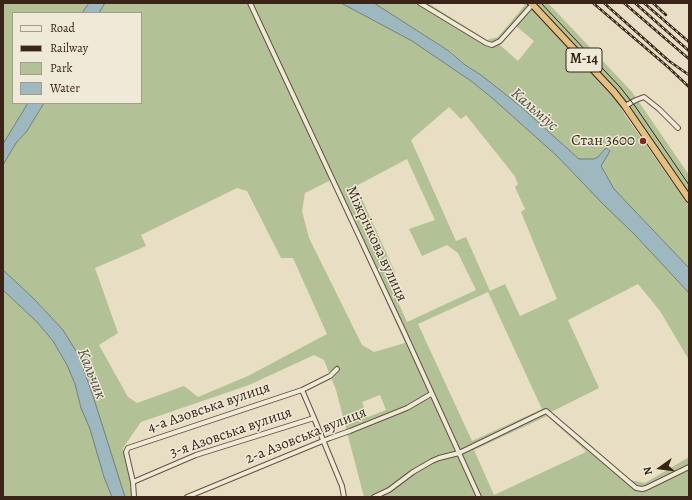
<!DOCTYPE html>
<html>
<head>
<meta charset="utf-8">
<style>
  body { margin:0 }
  #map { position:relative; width:692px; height:500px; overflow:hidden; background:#e7dec3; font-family:Alegreya,serif }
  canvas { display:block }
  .frame { position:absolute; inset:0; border:4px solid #3a2417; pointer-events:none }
  .legend { position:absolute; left:12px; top:12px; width:130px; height:92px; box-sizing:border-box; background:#efead8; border:1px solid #a79b8b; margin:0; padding:5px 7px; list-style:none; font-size:12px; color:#3a2417 }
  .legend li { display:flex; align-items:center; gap:8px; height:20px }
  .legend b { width:20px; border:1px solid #a79b8b }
  .north { position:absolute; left:640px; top:448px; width:40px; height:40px; -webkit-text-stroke:3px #efead8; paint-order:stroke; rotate:256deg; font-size:11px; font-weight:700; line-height:16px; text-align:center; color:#3a2417 }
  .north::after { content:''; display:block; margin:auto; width:14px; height:18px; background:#3a2417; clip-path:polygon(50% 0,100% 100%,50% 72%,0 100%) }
</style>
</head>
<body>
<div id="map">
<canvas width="692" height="500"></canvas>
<div class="frame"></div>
<ul class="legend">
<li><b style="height:5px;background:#efead8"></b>Road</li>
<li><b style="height:5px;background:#3a2417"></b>Railway</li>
<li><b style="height:11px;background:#b2c296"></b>Park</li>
<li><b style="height:11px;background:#9db9bf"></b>Water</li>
</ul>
<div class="north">N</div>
</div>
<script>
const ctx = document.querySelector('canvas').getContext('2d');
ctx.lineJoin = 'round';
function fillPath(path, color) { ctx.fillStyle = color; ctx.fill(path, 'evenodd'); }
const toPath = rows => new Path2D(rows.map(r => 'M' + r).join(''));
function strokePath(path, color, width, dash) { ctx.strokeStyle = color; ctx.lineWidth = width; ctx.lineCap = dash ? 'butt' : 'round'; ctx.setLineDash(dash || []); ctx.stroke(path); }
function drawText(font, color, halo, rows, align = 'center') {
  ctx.font = font + ' Alegreya,serif'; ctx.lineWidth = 3; ctx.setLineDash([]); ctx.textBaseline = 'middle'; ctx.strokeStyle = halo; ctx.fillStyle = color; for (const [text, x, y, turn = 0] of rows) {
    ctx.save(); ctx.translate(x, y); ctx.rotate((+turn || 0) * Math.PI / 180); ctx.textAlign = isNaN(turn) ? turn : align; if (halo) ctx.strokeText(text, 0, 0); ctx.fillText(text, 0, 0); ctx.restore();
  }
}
fillPath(toPath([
  [3,3,89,3,82,13,13,13,13,103,28,103,3,144],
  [105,3,341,3,412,41,471,81,491,97,557,156,635,235,689,293,689,360,660,311,638,284,568,320,599,388,551,412,630,480,645,483,689,457,689,497,364,497,336,390,324,360,314,355,249,385,141,422,123,448,131,481,132,497,125,497,108,444,63,330,32,297,3,270,3,165,16,143,27,131,44,103,141,103,141,13,99,13],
  [449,107,461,119,466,115,514,175,518,184,515,187,525,209,521,212,557,299,520,316,505,284,490,291,466,237,456,241,411,140],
  [407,159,435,220,409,229,422,256,447,245,458,253,476,290,407,322,398,302,395,272,356,186],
  [331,180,405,343,374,352,362,345,309,238,302,211,305,193],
  [237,188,247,191,281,258,293,258,327,334,248,376,198,397,184,386,137,403,128,397,99,345,118,333,95,268,146,246,141,235],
  [488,292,542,409,472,441,418,324],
  [380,395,386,410,368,417,362,402],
  [547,416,586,451,584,453,494,495,474,450],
  [374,3,428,3,487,40,498,37,525,5,523,3,527,3,617,100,625,115,689,206,689,268,614,189,601,166,610,151,606,148,598,157,594,159,579,159,519,105,481,75,465,65,450,51],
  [516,26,534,41,518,61,500,45],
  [536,3,548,3,632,92,689,175,689,193,622,96],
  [3,290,37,322,53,341,67,365,75,384,81,408,90,428,104,477,112,497,6,497,3,495]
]), '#b2c296');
const water = toPath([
  [89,3,105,3,99,13,82,13,89,3],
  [341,3,374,3,449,51,465,65,481,75,519,105,579,159,594,159,598,157,606,148,610,151,601,166,614,189,689,268,689,293,635,235,603,204,557,156,491,97,471,81,412,41,341,3],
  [28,103,44,103,27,131,16,143,3,165,3,144,28,103],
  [3,270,32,297,48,314,63,330,79,356,94,399,125,497,112,497,104,477,90,429,81,408,75,384,67,365,53,341,37,322,3,290,3,270]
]);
fillPath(water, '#9db9bf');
strokePath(water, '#757d7c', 1);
const minor = toPath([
  [250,3,404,332,479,497],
  [420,3,486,43,492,45,500,41,532,5],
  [625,106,636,100,644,97,659,109,678,128],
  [314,418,302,390,330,376,337,369],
  [133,482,196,455,314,418,342,486,344,497],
  [134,497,133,482,126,452,128,448,302,390],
  [187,497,330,438,350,431,407,408,431,394],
  [374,497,389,490,413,472,432,461,439,458,459,453,546,411,636,488,642,489,646,488,689,467]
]);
const trunk = toPath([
  [531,3,614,92,625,106,689,199]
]);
strokePath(minor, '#655242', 6);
strokePath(trunk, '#3a2417', 8);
strokePath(minor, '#efead8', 4);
strokePath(trunk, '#e4bf82', 6);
strokePath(toPath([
  [541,3,620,87,635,106,689,185]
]), '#3a2417', 1);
const rail = toPath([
  [593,3,668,67,689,87],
  [604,3,669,61,689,75],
  [624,3,689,59],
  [635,3,689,51],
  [644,3,689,42],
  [653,3,666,15]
]);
strokePath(rail, '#3a2417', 2.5);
strokePath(rail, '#efead8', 1, [3]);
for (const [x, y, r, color] of [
  [643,141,4,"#8f2418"]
]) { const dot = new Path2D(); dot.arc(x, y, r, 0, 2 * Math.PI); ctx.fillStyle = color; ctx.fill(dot); strokePath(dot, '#efead8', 1.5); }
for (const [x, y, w] of [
  [584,60,36]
]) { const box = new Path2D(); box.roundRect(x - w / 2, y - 12, w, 24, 3); ctx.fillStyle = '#efead8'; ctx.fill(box); strokePath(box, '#3a2417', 1); }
drawText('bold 14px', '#3a2417', null, [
  ["М-14",584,60]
]);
drawText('15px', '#3a2417', '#efead8', [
  ["Стан 3600",635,141]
], 'right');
drawText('15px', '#3a2417', '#efead8', [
  ["Міжрічкова вулиця",376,244,65],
  ["4-а Азовська вулиця",209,408,-19],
  ["3-я Азовська вулиця",231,433,-19],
  ["2-а Азовська вулиця",306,436,-22]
]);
drawText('italic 16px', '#534941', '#efead8', [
  ["Кальміус",534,110,41],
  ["Кальчик",91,374,68]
]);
</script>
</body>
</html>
